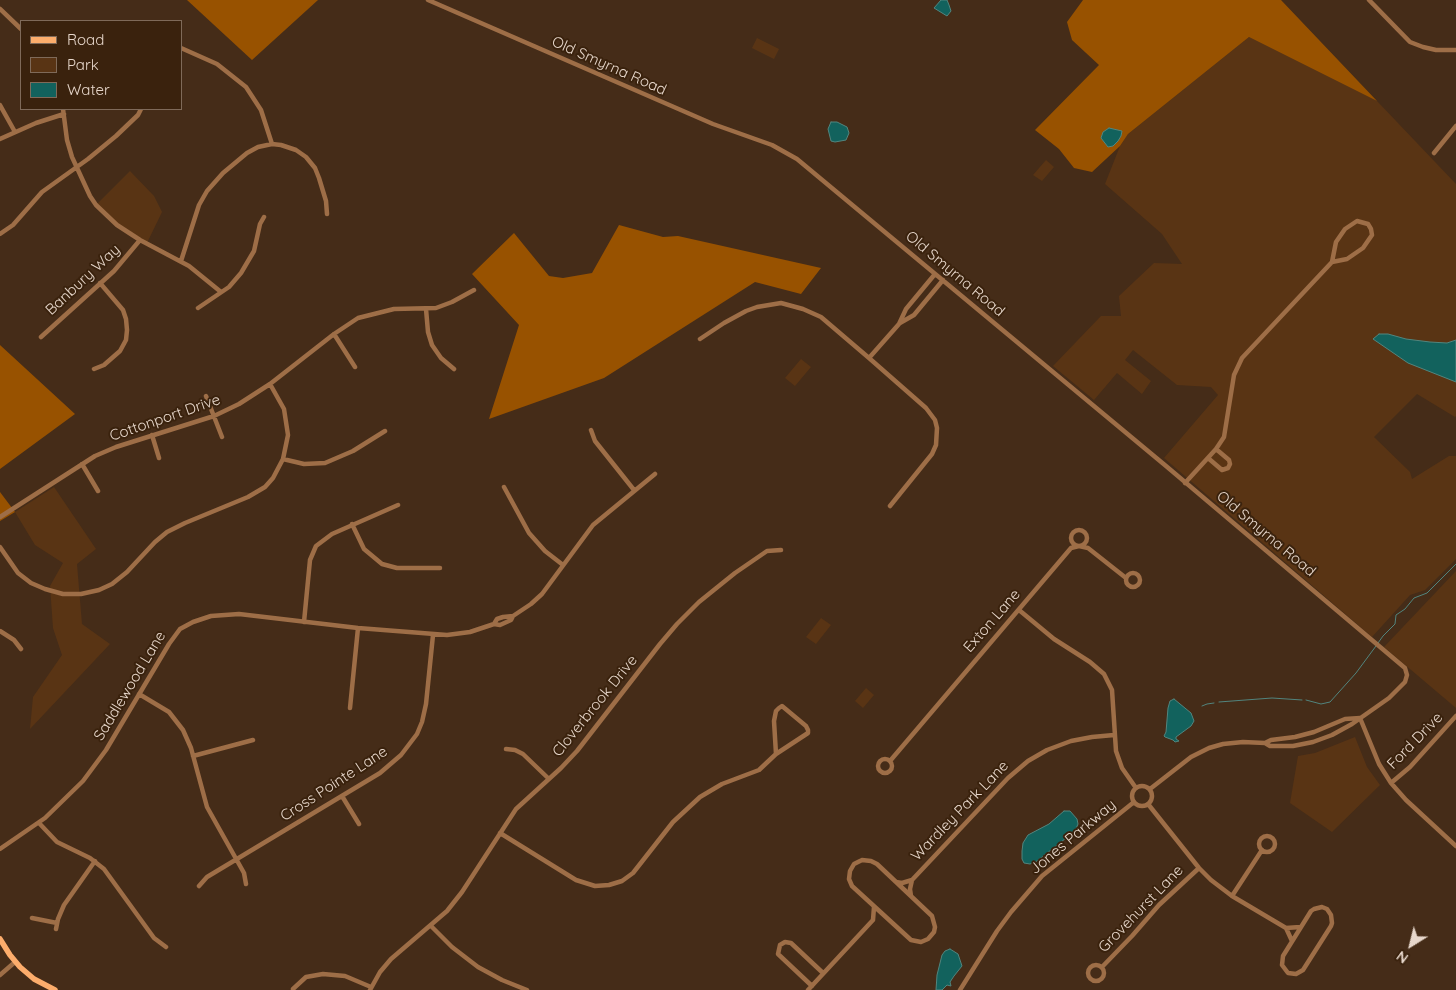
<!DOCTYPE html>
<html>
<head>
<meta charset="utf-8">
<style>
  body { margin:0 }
  #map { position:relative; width:1456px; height:990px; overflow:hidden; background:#452c18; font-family:Quicksand,sans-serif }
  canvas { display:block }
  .legend { position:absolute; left:20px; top:20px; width:162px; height:90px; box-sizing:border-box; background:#3a220d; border:1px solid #7f6a59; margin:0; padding:6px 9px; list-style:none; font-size:15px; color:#e7d7cb }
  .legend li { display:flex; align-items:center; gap:10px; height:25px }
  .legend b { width:25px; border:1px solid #7f6a59 }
  .north { position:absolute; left:1386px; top:920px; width:50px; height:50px; -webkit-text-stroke:4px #3a220d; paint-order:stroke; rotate:216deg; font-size:14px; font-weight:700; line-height:20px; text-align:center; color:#e7d7cb }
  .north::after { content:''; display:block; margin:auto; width:18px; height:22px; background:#e7d7cb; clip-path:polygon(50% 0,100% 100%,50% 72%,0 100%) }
</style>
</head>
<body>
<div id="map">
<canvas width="1456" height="990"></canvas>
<ul class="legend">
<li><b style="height:6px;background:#fcad6c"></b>Road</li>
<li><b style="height:14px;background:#593414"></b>Park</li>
<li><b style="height:14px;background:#12625d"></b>Water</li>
</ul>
<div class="north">N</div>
</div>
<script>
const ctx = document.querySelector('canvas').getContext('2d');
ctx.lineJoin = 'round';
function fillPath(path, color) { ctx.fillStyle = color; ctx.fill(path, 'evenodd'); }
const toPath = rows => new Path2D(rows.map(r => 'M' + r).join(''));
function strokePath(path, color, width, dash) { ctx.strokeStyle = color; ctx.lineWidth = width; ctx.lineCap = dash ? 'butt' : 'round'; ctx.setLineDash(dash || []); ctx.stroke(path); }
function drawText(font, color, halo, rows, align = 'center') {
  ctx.font = font + ' Quicksand,sans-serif'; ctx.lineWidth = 4; ctx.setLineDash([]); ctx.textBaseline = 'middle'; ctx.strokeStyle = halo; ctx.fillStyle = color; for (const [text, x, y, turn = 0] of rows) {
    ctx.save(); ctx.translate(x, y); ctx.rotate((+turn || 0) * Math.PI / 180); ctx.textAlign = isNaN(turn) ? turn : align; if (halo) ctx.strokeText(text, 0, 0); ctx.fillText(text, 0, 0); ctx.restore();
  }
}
fillPath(toPath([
  [1249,37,1377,101,1456,184,1456,416,1455,417,1417,394,1374,437,1410,472,1412,479,1449,456,1456,456,1456,559,1425,590,1410,595,1372,637,1164,458,1218,395,1211,387,1177,385,1133,350,1125,360,1151,381,1142,394,1117,373,1094,400,1053,366,1101,316,1121,316,1119,296,1154,263,1182,264,1162,234,1105,184,1120,146,1128,134],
  [757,38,779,49,774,59,752,48],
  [1046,160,1054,167,1042,181,1033,175],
  [130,171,154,196,162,212,147,243,130,234,96,205],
  [801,359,811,367,795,386,785,378],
  [54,487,96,549,77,564,82,624,110,644,30,729,33,697,62,655,53,628,50,586,63,563,35,545,15,512],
  [1456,571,1456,708,1384,647],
  [821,618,831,625,816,644,806,637],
  [866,688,874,695,863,708,855,701],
  [1355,737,1367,767,1380,785,1332,832,1290,803,1298,756,1315,753]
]), '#593414');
fillPath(toPath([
  [187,0,318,0,252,60],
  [1083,0,1281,0,1377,101,1249,37,1128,134,1120,146,1092,172,1074,168,1059,149,1035,130,1099,65,1072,40,1067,22],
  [619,225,663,237,678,236,821,268,801,294,755,282,604,378,489,419,519,325,472,274,514,233,549,276,563,278,592,273],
  [0,345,75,414,0,469],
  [0,492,15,512,0,521]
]), '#985200');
const water = toPath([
  [941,0,947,0,949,5,951,11,947,16,934,8,941,0],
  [831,122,837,122,847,127,849,133,846,140,835,142,831,141,828,129,831,122],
  [1109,128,1122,131,1121,136,1118,141,1113,146,1108,147,1101,138,1103,132,1109,128],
  [1379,334,1388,334,1406,339,1430,342,1447,343,1456,340,1456,382,1408,363,1373,339,1379,334],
  [1174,699,1191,713,1194,721,1191,726,1176,737,1176,739,1179,741,1175,742,1173,740,1165,737,1164,736,1166,732,1168,708,1170,701,1174,699],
  [1064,811,1070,811,1077,819,1078,824,1075,831,1037,861,1030,864,1024,863,1022,859,1022,851,1023,843,1028,835,1049,824,1064,811],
  [950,949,958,954,962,966,954,976,950,982,951,986,947,985,942,990,936,990,937,975,942,955,945,951,950,949]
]);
fillPath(water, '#12625d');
strokePath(water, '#52857e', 1);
strokePath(toPath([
  [1378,643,1383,636,1395,624,1396,615,1405,609,1414,598,1427,593,1456,564],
  [1306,700,1321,704,1330,702,1356,673,1376,646],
  [1219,702,1272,698,1302,700],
  [1202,706,1207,704,1214,703]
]), '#52857e', 1);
strokePath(toPath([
  [428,0,713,124,772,145,797,159,1166,466,1405,668,1407,675,1405,682,1389,698,1352,724,1332,735,1313,742,1293,746,1270,746,1265,743,1243,742,1223,744,1209,748,1191,757,1150,789],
  [1369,0,1410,42,1423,47,1436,50,1456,50],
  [0,9,21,29],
  [181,48,217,64,246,87,261,110,272,144],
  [0,105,15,132],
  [63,109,67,140,72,157,90,196,96,205,117,225,140,240,189,266,221,292],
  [0,139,36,123,64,114],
  [1434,153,1456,126],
  [0,234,13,225,42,192,88,159,116,136,138,115,141,109],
  [181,261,199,205,207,191,223,173,247,153,258,147,272,144,281,145,296,150,306,157,315,168,319,178,326,201,327,214],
  [198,308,229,287,241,273,254,251,260,224,264,217],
  [426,309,428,332,432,345,441,358,454,369],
  [900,323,914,315,943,280],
  [334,334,355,367],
  [41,337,114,271,140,240],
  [700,339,724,323,746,311,757,307,781,303,803,309,821,317,869,358,926,408,935,420,937,428,936,445,932,454,890,506],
  [869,358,899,324,906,309,935,274],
  [94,369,104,365,120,351,126,340,127,330,126,319,123,310,100,283],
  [206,396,222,437],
  [591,430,595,441,634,490],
  [152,435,159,458],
  [1208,458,1222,470,1228,468,1230,464,1229,460,1216,449],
  [283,459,304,464,325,463,353,451,385,431],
  [82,464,98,491],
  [1185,483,1216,449,1224,437,1234,375,1242,358,1332,262,1336,242,1345,229,1357,221,1368,224,1371,229,1372,235,1363,248,1347,259,1332,262],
  [504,487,529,533,545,551,563,565],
  [0,517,95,456,116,447,214,416,239,404,270,384,334,334,358,318,394,309,436,308,452,302,474,290],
  [352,524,364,549,382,564,397,568,440,568],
  '1071 538a8 8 0 1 1 16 0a8 8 0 1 1-16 0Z',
  [0,547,18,573,31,583,45,589,63,594,81,594,99,590,112,584,127,572,155,542,167,532,185,523,248,497,265,487,273,478,283,459,288,435,284,409,270,384],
  '1126 580a7 7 0 1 1 14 0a7 7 0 1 1-14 0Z',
  [1019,610,1054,639,1090,662,1104,674,1112,690,1116,751,1122,768,1136,788],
  [513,616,531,604,542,594,593,525,655,474],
  [304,622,310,560,316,546,332,534,398,505],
  [0,631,14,640,21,649],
  [139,694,169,712,183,730,191,748,207,807,244,873,246,884],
  [350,708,358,628],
  [1360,718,1379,764,1391,783,1406,800,1456,846],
  [1265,743,1271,740,1295,737,1314,732,1345,719,1360,718],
  [506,749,515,750,523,754,549,779],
  [193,756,253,740],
  '878 766a7 7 0 1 1 14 0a7 7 0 1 1-14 0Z',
  [890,761,1071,548,1079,546,1088,548,1126,578],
  [1391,783,1410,767,1456,716],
  '1132 796a10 10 0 1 1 20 0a10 10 0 1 1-20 0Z',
  [342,796,359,824],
  [1148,804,1199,868,1211,880,1232,896,1286,928,1292,941],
  [39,823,57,842,90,858,104,869,154,938,166,947],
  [500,833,576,880,595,886,609,885,622,881,633,873,673,822,700,797,722,784,759,770,776,754,808,733,808,730,806,726,782,706,779,708,776,711,774,721,776,754],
  '1259 844a8 8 0 1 1 16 0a8 8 0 1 1-16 0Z',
  [0,849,45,818,83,781,106,750,169,644,180,629,193,622,211,616,239,614,358,628,447,635,470,632,494,624,500,625,511,620,513,616,503,617,497,619,494,624],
  [862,860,871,861,877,864,932,916,935,927,934,932,928,939,921,942,911,940,852,886,849,879,850,871,854,864,862,860],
  [896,882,902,883,912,880,1008,778,1028,761,1047,750,1071,741,1092,737,1114,735],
  [199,886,207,877,380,773,401,755,417,734,422,722,426,704,433,635],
  [911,896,910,889,912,880],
  [1232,896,1262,850],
  [1322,907,1327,909,1331,915,1332,923,1331,926,1303,970,1296,974,1288,973,1282,965,1283,956,1311,911,1314,909,1322,907],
  [32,918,57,923],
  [431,926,452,947,478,967,502,980,527,990],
  [1286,928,1300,927],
  [56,929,58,919,64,905,95,861],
  '1088 973a8 8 0 1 1 16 0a8 8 0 1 1-16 0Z',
  [1102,967,1132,936,1159,905,1199,868],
  [0,975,15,962],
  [812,986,778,954,780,945,785,942,791,943,823,973],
  [293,989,306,977,323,974,345,976,371,987],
  [370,990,380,972,391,959,447,911,462,892,516,809,561,768,577,751,660,644,677,624,699,602,735,573,767,551,781,550],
  [808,990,873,920,874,907],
  [960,990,997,931,1011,912,1042,876,1134,802]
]), '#9e6e47', 4.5);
strokePath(toPath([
  [0,939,10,955,20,967,34,979,55,990]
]), '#fcad6c', 5.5);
drawText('15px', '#e7d7cb', '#3a220d', [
  ["Old Smyrna Road",609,66,24],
  ["Old Smyrna Road",955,274,40],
  ["Banbury Way",83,280,-43],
  ["Cottonport Drive",165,418,-19],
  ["Old Smyrna Road",1266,534,40],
  ["Exton Lane",992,621,-49],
  ["Saddlewood Lane",130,686,-59],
  ["Cloverbrook Drive",595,706,-51],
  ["Ford Drive",1415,741,-46],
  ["Cross Pointe Lane",334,784,-33],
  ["Wardley Park Lane",960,811,-46],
  ["Jones Parkway",1073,837,-40],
  ["Grovehurst Lane",1141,909,-46]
]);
</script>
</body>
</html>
